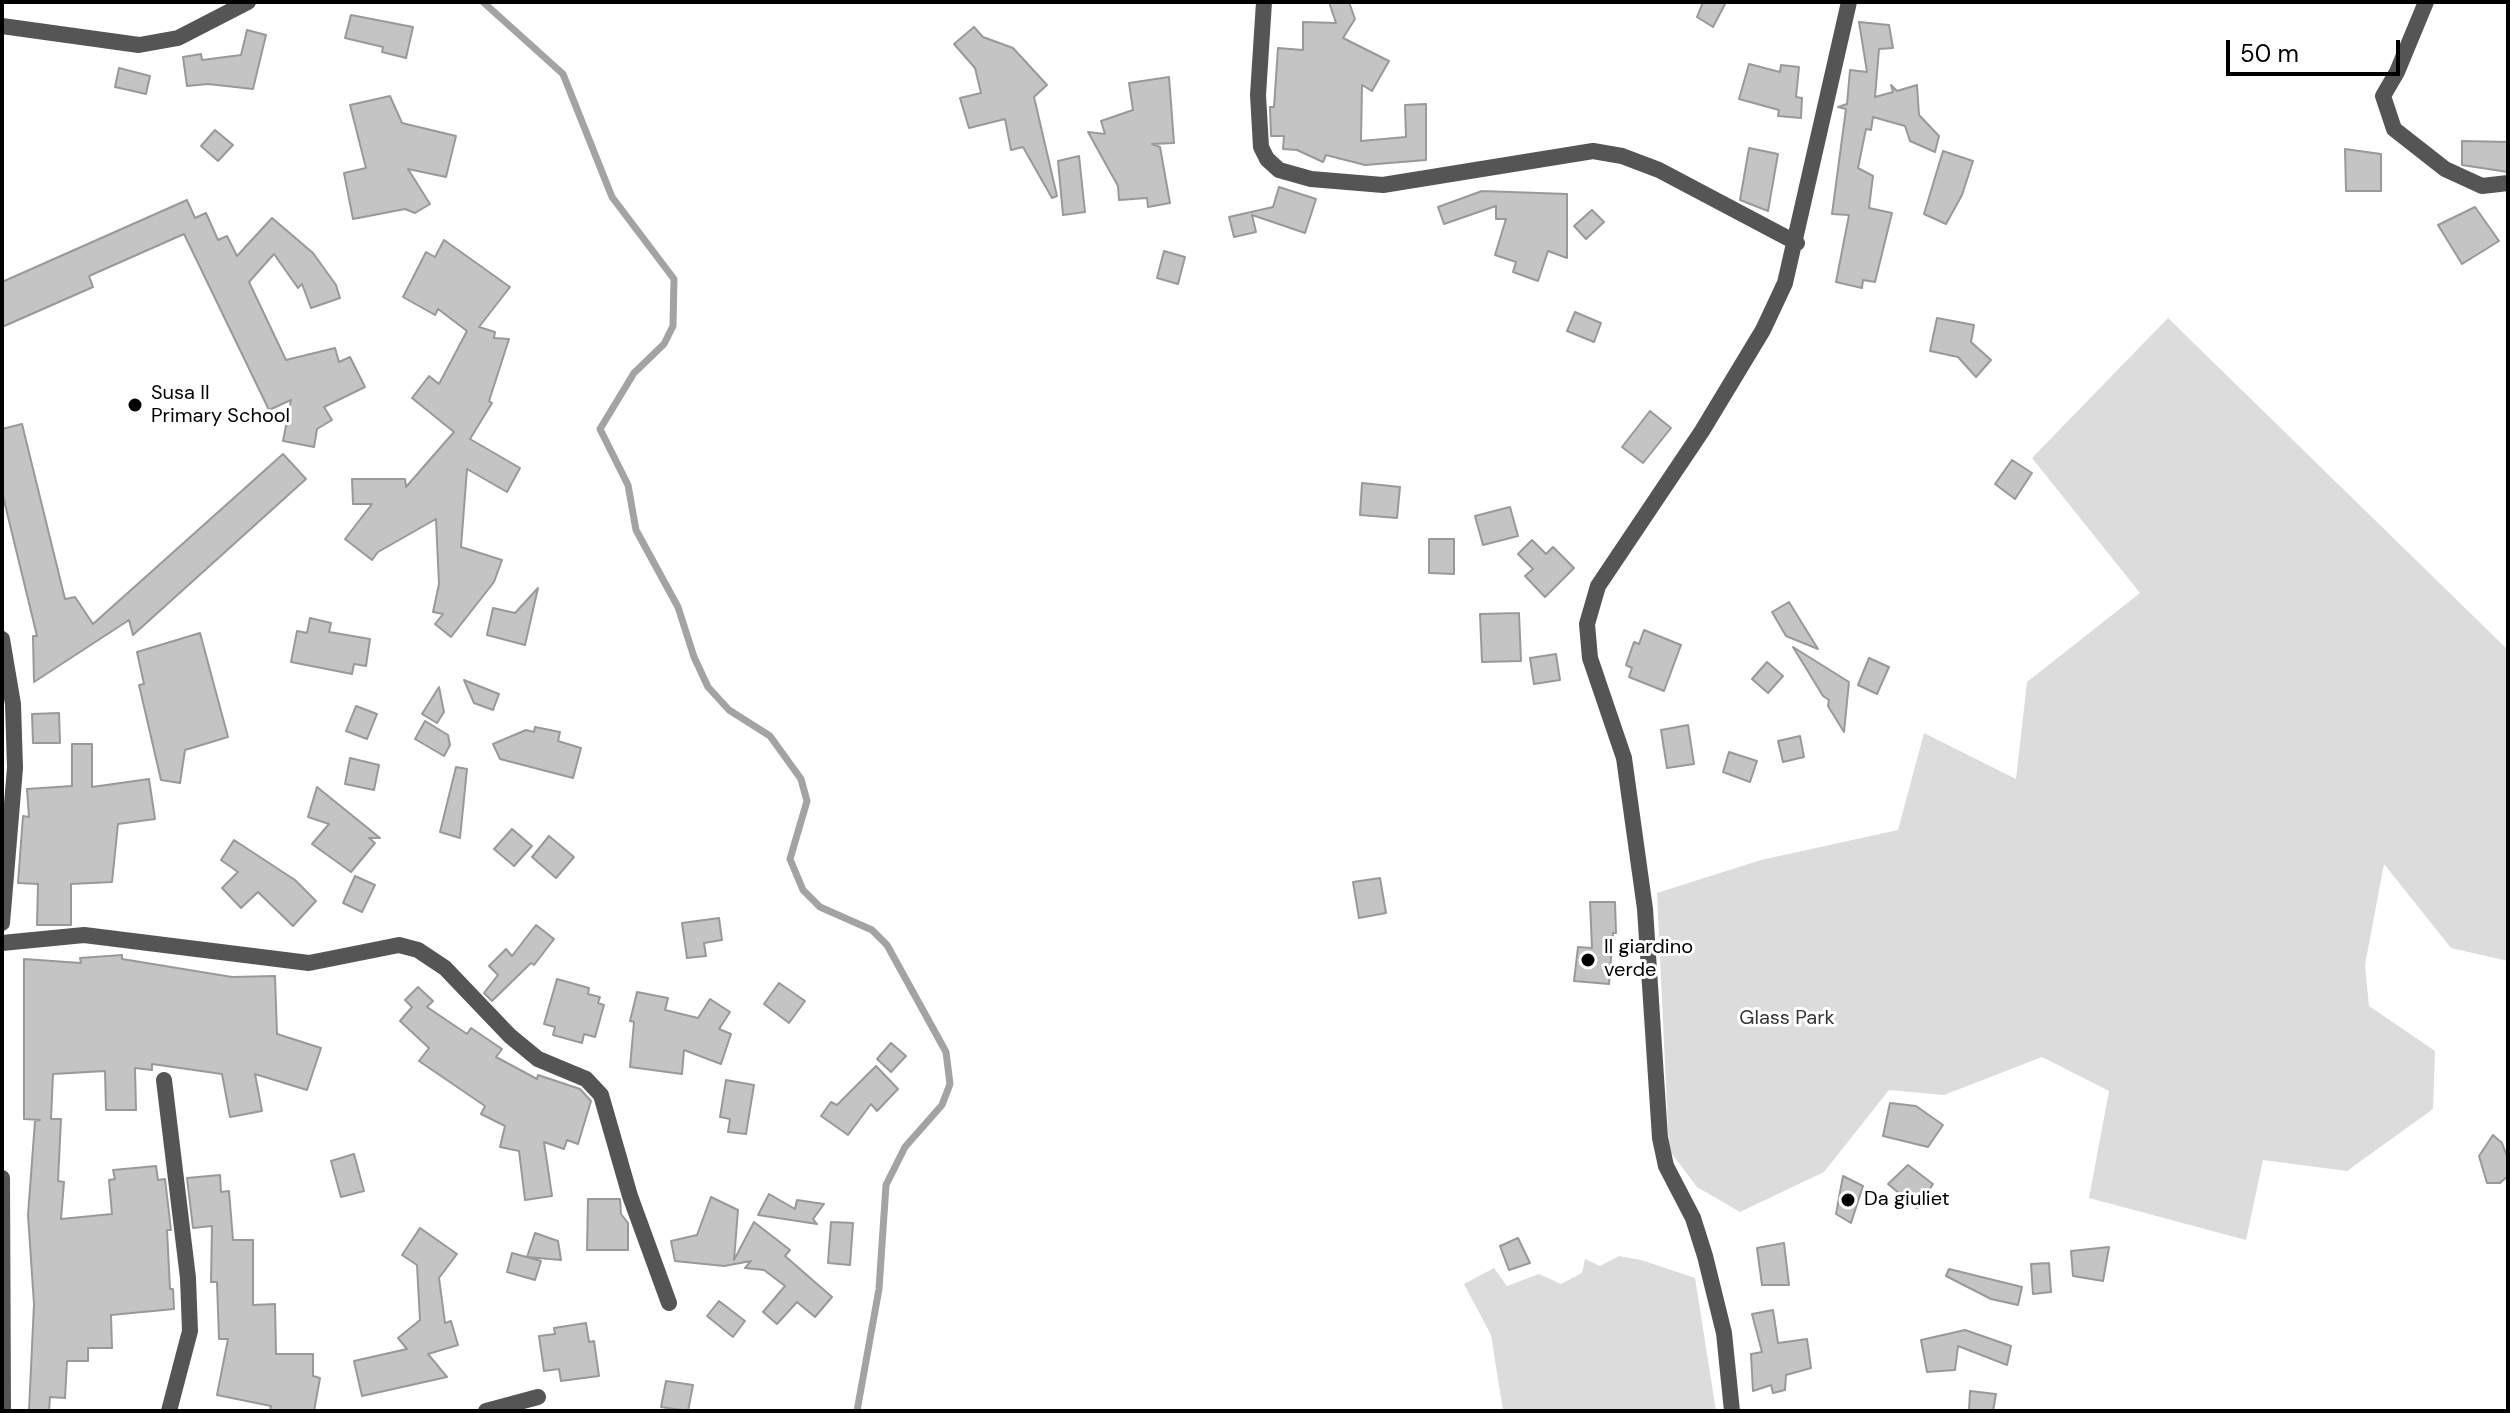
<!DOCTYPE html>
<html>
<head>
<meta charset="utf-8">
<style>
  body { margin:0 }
  #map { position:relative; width:2510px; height:1413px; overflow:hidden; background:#fff; font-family:"DM Sans",sans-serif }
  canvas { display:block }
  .frame { position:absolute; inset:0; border:4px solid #000; pointer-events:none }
  .scale { position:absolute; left:2226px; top:40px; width:174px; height:36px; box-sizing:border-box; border:4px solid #000; border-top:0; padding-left:10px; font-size:24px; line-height:28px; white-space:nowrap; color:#000; -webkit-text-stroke:6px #fff; paint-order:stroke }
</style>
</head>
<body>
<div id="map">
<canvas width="2510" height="1413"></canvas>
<div class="frame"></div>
<div class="scale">50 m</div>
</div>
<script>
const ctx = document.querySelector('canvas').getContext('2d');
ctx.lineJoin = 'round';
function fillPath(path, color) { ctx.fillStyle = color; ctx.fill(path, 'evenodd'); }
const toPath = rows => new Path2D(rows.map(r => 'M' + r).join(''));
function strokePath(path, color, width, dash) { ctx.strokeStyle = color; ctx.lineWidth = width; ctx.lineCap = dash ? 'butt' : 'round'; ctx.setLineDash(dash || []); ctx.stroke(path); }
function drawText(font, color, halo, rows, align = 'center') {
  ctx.font = font + ' "DM Sans",sans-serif'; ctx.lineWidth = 6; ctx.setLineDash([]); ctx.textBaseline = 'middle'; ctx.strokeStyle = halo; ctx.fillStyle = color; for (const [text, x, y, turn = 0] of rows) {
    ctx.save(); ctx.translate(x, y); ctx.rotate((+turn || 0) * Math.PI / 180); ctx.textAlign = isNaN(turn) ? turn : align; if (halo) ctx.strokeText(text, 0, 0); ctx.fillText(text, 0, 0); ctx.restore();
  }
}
fillPath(toPath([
  [2168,318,2508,650,2508,961,2451,948,2384,864,2365,965,2369,1006,2435,1051,2433,1109,2347,1171,2263,1160,2246,1240,2089,1198,2109,1091,2042,1057,1944,1095,1889,1090,1824,1172,1740,1212,1697,1187,1669,1150,1657,893,1761,860,1898,830,1924,733,2016,779,2027,682,2140,593,2032,458],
  [1619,1256,1641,1260,1695,1278,1716,1411,1503,1411,1491,1335,1464,1284,1494,1268,1507,1286,1539,1274,1561,1284,1582,1273,1585,1259,1600,1266]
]), '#dcdcdc');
strokePath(toPath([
  [483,2,563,74,612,197,674,279,673,326,664,344,634,373,600,429,628,485,636,530,678,607,694,657,708,687,729,710,770,736,801,779,807,801,790,859,803,890,820,907,872,930,887,945,946,1052,950,1084,942,1105,905,1147,886,1185,879,1289,857,1411]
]), '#a3a3a3', 7);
const building = toPath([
  [1329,2,1349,2,1355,19,1343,38,1389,61,1372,91,1362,85,1361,141,1406,137,1405,105,1426,104,1426,160,1365,165,1326,155,1323,162,1297,150,1283,149,1284,136,1271,136,1270,107,1274,107,1278,48,1303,50,1303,22,1336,23,1329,2],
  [1703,2,1726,2,1713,27,1697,17,1703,2],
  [351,15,413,27,406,58,382,52,383,47,345,38,351,15],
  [1859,22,1889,25,1893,48,1879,49,1875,97,1893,92,1891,85,1897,91,1917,85,1919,115,1939,136,1935,152,1910,141,1905,126,1873,117,1871,130,1866,129,1858,168,1873,176,1869,208,1892,213,1875,282,1863,280,1862,288,1836,282,1849,215,1832,214,1846,109,1838,107,1847,104,1850,70,1867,72,1859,22],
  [974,27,983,37,1013,48,1047,85,1034,97,1057,196,1052,198,1023,147,1011,150,1005,119,969,128,960,98,981,93,975,68,954,44,974,27],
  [247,30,266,35,253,89,208,84,187,86,183,57,201,54,202,60,241,55,247,30],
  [1749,64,1780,72,1781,65,1799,67,1796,97,1802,98,1801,118,1778,116,1779,110,1739,99,1749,64],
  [119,68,150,76,146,94,115,87,119,68],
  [1169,77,1174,143,1152,144,1160,147,1170,203,1148,207,1147,198,1119,200,1118,186,1088,132,1105,134,1101,121,1133,110,1129,83,1169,77],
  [390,96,402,123,456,136,446,177,408,169,430,204,415,213,405,209,353,219,344,173,366,168,350,105,390,96],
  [215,130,233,145,218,161,201,146,215,130],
  [2462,141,2508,142,2508,172,2462,165,2462,141],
  [1749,148,1778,154,1768,211,1740,200,1749,148],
  [2345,149,2381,154,2381,191,2346,191,2345,149],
  [1943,151,1973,161,1962,195,1946,224,1924,214,1943,151],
  [1079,156,1085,212,1063,215,1058,161,1079,156],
  [1279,187,1316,199,1305,233,1252,215,1256,232,1234,237,1229,217,1273,207,1279,187],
  [1482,191,1567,194,1567,258,1548,251,1538,281,1513,272,1516,262,1495,255,1506,219,1496,219,1496,206,1444,224,1438,207,1482,191],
  [187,200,195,218,206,213,218,240,227,236,237,256,272,218,313,253,336,285,340,298,311,308,302,284,298,288,274,254,249,282,286,360,335,348,339,362,350,357,365,387,324,407,332,420,317,429,314,447,283,441,291,400,269,410,184,234,89,276,93,287,2,327,2,282,187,200],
  [2475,207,2499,241,2462,264,2438,225,2475,207],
  [1592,210,1604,222,1586,239,1574,226,1592,210],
  [444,240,510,287,479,327,495,332,494,338,509,339,489,401,492,403,470,439,520,468,507,492,467,469,461,547,502,560,494,582,451,637,435,624,443,614,433,612,439,584,436,519,378,552,372,560,345,539,372,504,353,504,352,479,405,479,406,487,454,432,412,398,429,376,439,384,467,331,438,309,435,315,403,297,426,252,435,257,444,240],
  [1164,251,1185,257,1178,284,1157,278,1164,251],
  [1575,312,1601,323,1594,342,1567,331,1575,312],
  [1937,318,1974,325,1971,342,1991,360,1976,377,1958,357,1930,351,1937,318],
  [1650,411,1671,428,1643,463,1622,447,1650,411],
  [22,424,65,599,75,597,93,624,283,454,306,479,133,635,129,620,34,682,33,636,37,636,2,492,2,429,22,424],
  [2012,460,2032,473,2015,499,1995,484,2012,460],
  [1362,483,1400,487,1397,518,1360,515,1362,483],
  [1510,507,1518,536,1483,545,1475,516,1510,507],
  [1429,539,1454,539,1454,574,1429,573,1429,539],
  [1532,540,1546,554,1553,547,1574,568,1545,597,1525,576,1533,569,1518,554,1532,540],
  [538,588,525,645,487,635,493,608,515,613,538,588],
  [1789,602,1818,649,1786,636,1772,612,1789,602],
  [1519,613,1521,661,1482,662,1480,614,1519,613],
  [310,618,331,623,329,632,370,639,366,666,354,664,352,674,291,662,297,631,307,633,310,618],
  [1644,630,1681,645,1664,691,1629,677,1632,668,1626,665,1634,642,1639,644,1644,630],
  [200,633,228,737,185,750,180,783,161,780,139,685,144,684,137,652,200,633],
  [1793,647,1849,682,1844,732,1828,706,1829,700,1823,696,1793,647],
  [1556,654,1560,680,1534,684,1530,658,1556,654],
  [1869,658,1889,667,1877,694,1858,685,1869,658],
  [1767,662,1783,676,1768,693,1752,679,1767,662],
  [464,680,499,694,493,710,474,703,464,680],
  [439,687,444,712,437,723,422,714,439,687],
  [356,706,377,714,367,739,346,731,356,706],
  [59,713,60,743,33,743,32,714,59,713],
  [425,721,448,735,450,745,444,756,415,739,425,721],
  [1688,725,1694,764,1667,768,1661,730,1688,725],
  [535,727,560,732,558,741,581,748,573,778,500,759,493,744,526,730,534,732,535,727],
  [1800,736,1804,757,1783,762,1778,741,1800,736],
  [72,744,92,744,92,787,149,779,155,819,118,824,112,882,71,884,71,925,37,925,38,884,18,883,23,816,29,817,27,789,72,786,72,744],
  [1729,752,1757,761,1750,782,1723,772,1729,752],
  [350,758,379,765,374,790,345,784,350,758],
  [456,767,467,769,460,838,440,832,456,767],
  [317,787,380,838,369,838,375,843,351,872,312,844,329,824,308,817,317,787],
  [512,829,532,846,514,866,494,849,512,829],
  [549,836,574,857,556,878,532,857,549,836],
  [234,840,295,880,316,901,293,926,258,892,241,908,222,888,238,872,221,860,234,840],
  [355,876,375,885,362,912,343,903,355,876],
  [1380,878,1386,913,1359,918,1353,882,1380,878],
  [1590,902,1615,902,1616,933,1613,933,1609,984,1574,981,1578,947,1592,948,1590,902],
  [719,918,722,940,704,943,706,956,687,958,682,923,719,918],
  [536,925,554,939,534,965,531,963,492,1001,484,993,498,975,489,966,506,949,512,956,536,925],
  [122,955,122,959,232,977,275,976,277,1034,321,1048,307,1090,255,1074,262,1111,230,1117,222,1074,152,1064,152,1070,135,1068,136,1110,106,1110,105,1071,53,1074,51,1119,61,1119,58,1181,64,1182,61,1219,112,1214,109,1180,115,1179,113,1170,156,1166,158,1180,165,1179,171,1230,167,1230,170,1289,173,1289,174,1309,111,1315,112,1348,88,1348,88,1361,67,1361,65,1398,50,1397,49,1411,29,1411,34,1304,28,1215,35,1121,40,1120,24,1119,24,959,81,963,80,958,122,955],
  [557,979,589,988,588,994,600,997,598,1003,604,1005,595,1037,584,1034,582,1043,553,1035,555,1027,544,1024,557,979],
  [779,983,805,1001,789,1023,764,1004,779,983],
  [418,987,433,1001,427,1007,467,1034,471,1028,502,1049,496,1057,537,1079,538,1075,580,1089,591,1101,578,1144,567,1140,564,1149,544,1142,552,1196,525,1200,519,1151,500,1147,505,1126,481,1114,485,1106,419,1061,429,1048,400,1021,412,1007,405,1000,418,987],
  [637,992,668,998,665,1010,698,1018,710,999,730,1012,719,1029,731,1034,721,1064,684,1050,682,1074,630,1067,634,1022,630,1021,637,992],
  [891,1043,906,1056,891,1072,877,1059,891,1043],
  [876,1066,898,1089,877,1111,871,1104,848,1135,821,1116,831,1102,837,1105,876,1066],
  [726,1080,754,1085,746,1134,728,1132,730,1119,720,1117,726,1080],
  [1890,1103,1916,1106,1943,1125,1928,1147,1883,1136,1890,1103],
  [2493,1135,2502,1143,2508,1159,2508,1176,2500,1183,2487,1183,2479,1156,2493,1135],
  [354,1154,364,1191,341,1197,331,1161,354,1154],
  [1908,1165,1933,1184,1917,1208,1888,1184,1908,1165],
  [220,1175,221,1192,229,1191,233,1240,253,1240,253,1305,275,1304,276,1354,313,1354,313,1376,320,1378,314,1411,270,1411,271,1406,217,1395,228,1339,219,1339,217,1282,211,1282,212,1226,193,1228,187,1178,220,1175],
  [1843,1176,1863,1186,1851,1223,1836,1214,1843,1176],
  [769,1194,795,1209,797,1200,824,1204,813,1219,817,1224,758,1215,769,1194],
  [711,1197,738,1210,734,1260,754,1222,790,1250,785,1256,832,1297,815,1317,797,1302,777,1324,763,1312,785,1286,764,1270,745,1268,751,1261,724,1266,675,1261,671,1241,697,1235,711,1197],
  [588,1199,620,1199,621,1214,628,1223,628,1250,587,1250,588,1199],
  [831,1222,853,1223,850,1265,828,1263,831,1222],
  [420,1228,457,1254,439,1278,445,1323,451,1321,458,1345,428,1354,447,1377,362,1396,354,1361,407,1349,398,1338,420,1320,417,1265,402,1255,420,1228],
  [535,1233,558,1241,561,1260,527,1257,535,1233],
  [1518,1238,1530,1263,1509,1270,1500,1246,1518,1238],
  [1784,1243,1789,1285,1762,1285,1757,1248,1784,1243],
  [2109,1247,2103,1281,2073,1276,2071,1251,2109,1247],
  [512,1253,541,1261,535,1280,507,1272,512,1253],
  [2049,1263,2051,1292,2033,1294,2031,1264,2049,1263],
  [1949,1269,2022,1287,2018,1305,1991,1299,1946,1276,1949,1269],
  [719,1301,745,1321,733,1337,707,1316,719,1301],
  [1773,1310,1778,1343,1807,1339,1811,1368,1786,1375,1785,1390,1773,1393,1771,1385,1753,1391,1751,1354,1762,1352,1752,1314,1773,1310],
  [586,1323,589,1342,594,1341,599,1376,561,1381,559,1369,544,1371,539,1336,555,1334,554,1328,586,1323],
  [1965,1330,2011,1346,2007,1365,1958,1346,1955,1370,1927,1372,1921,1340,1965,1330],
  [666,1381,693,1385,688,1411,661,1407,666,1381],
  [1970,1391,1996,1394,1993,1411,1969,1411,1970,1391]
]);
fillPath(building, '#c4c4c4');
strokePath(building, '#999', 2);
strokePath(toPath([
  [1264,2,1258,95,1261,147,1267,159,1279,170,1311,179,1383,185,1593,151,1622,156,1659,170,1797,243],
  [2426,2,2397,72,2383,96,2394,129,2445,169,2482,186,2508,183],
  [2,26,139,45,178,38,248,2],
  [2,639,13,704,15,768,2,923],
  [2,943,84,935,309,963,399,945,418,950,445,968,510,1036,538,1059,586,1079,601,1095,630,1196,669,1303],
  [164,1080,188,1278,190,1331,169,1411],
  [2,1178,3,1411],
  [486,1411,538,1397],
  [1732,1411,1724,1333,1705,1256,1693,1218,1666,1166,1660,1138,1645,909,1624,758,1590,658,1587,624,1598,586,1702,431,1763,330,1785,283,1849,2]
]), '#555', 16);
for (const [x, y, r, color] of [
  [135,405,8,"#000"],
  [1588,960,8,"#000"],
  [1848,1200,8,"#000"]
]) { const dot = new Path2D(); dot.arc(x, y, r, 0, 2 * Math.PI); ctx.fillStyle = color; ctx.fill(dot); strokePath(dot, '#fff', 3); }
drawText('20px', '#000', '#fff', [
  ["Susa II",151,394],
  ["Primary School",151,417],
  ["Il giardino",1604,948],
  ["verde",1604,971],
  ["Da giuliet",1864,1200]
], 'left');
drawText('20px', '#333', '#fff', [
  ["Glass Park",1787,1019]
]);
</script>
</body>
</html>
